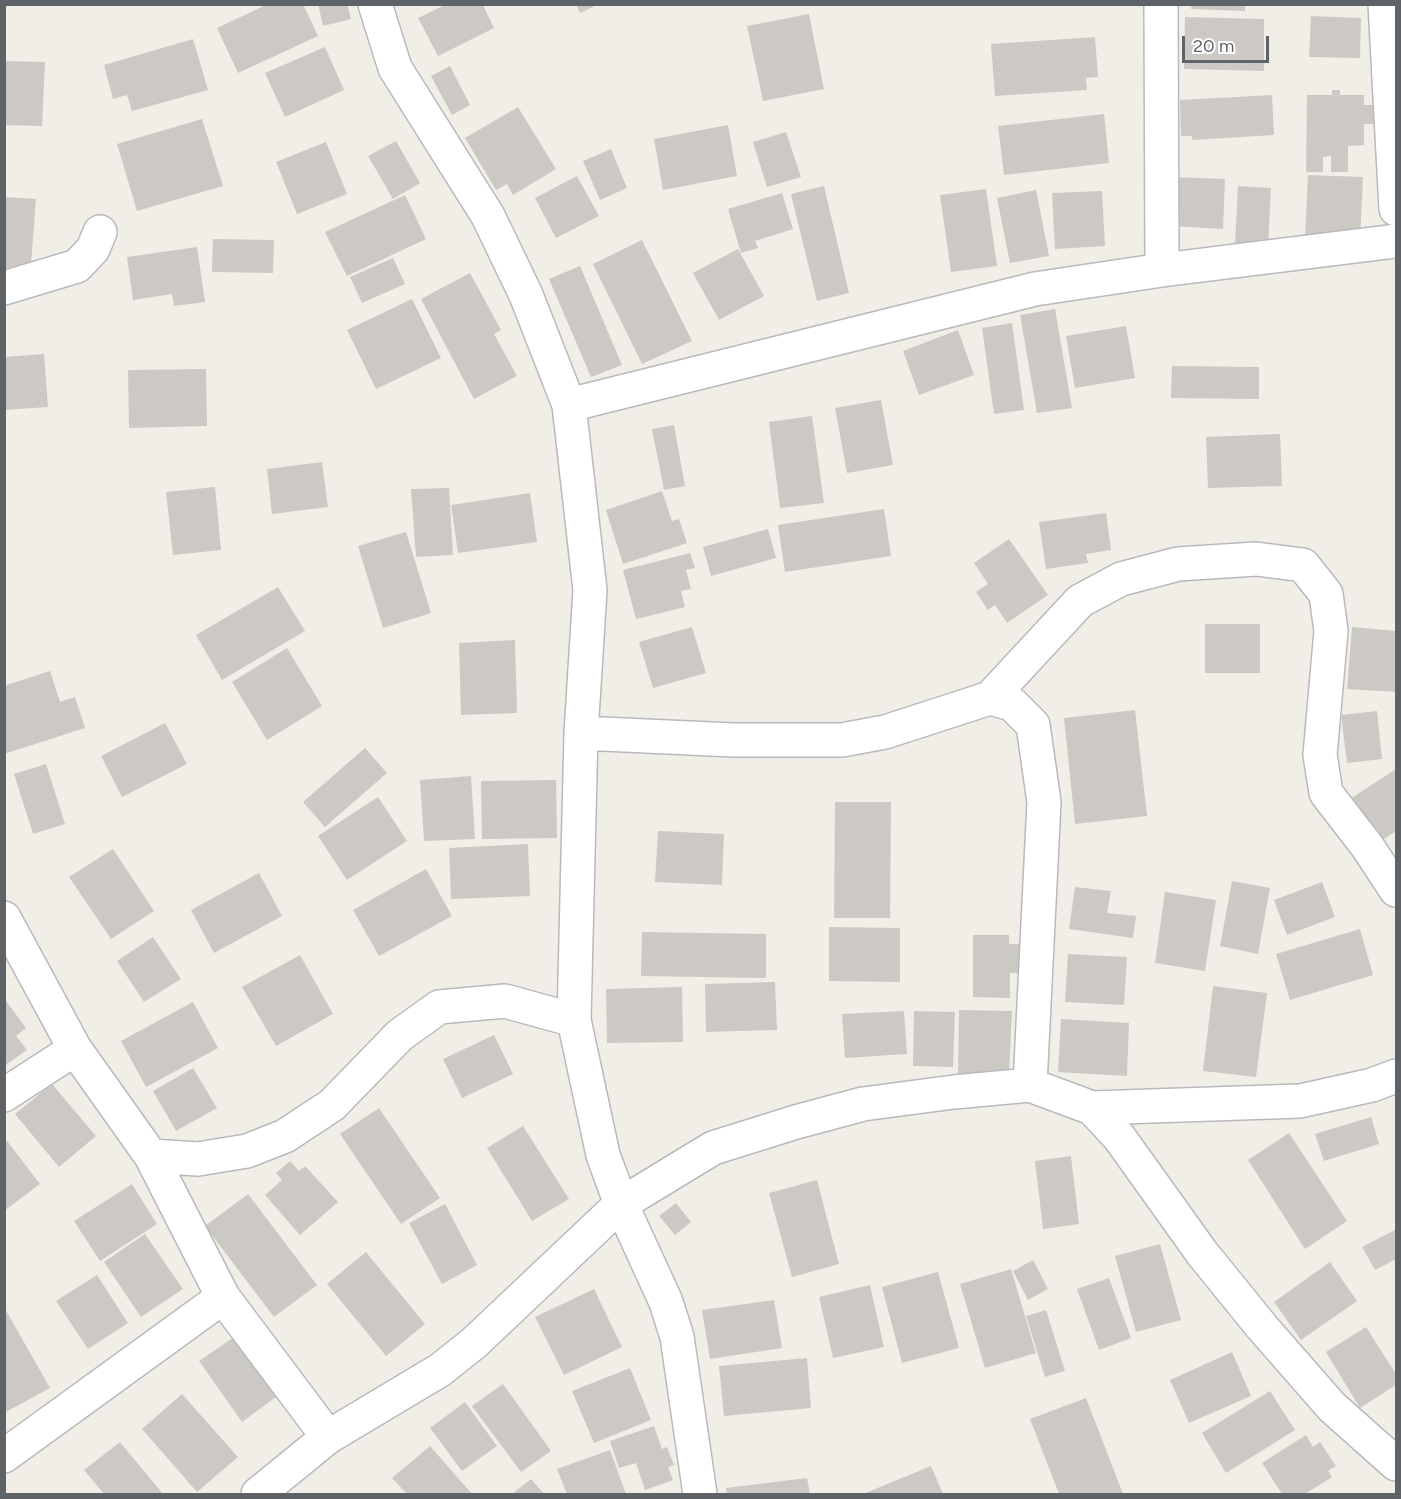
<!DOCTYPE html>
<html>
<head>
<meta charset="utf-8">
<style>
  body { margin:0 }
  #map { position:relative; width:1401px; height:1499px; overflow:hidden; background:#f1eee7; font-family:Figtree,sans-serif }
  canvas { display:block }
  .frame { position:absolute; inset:0; border:6px solid #5e6367; pointer-events:none }
  .scale { position:absolute; left:1182px; top:36px; width:87px; height:27px; box-sizing:border-box; border:3px solid #5e6367; border-top:0; padding-left:8px; font-size:18px; line-height:21px; white-space:nowrap; color:#5e6367; -webkit-text-stroke:4px #fff; paint-order:stroke }
</style>
</head>
<body>
<div id="map">
<canvas width="1401" height="1499"></canvas>
<div class="frame"></div>
<div class="scale">20 m</div>
</div>
<script>
const ctx = document.querySelector('canvas').getContext('2d');
ctx.lineJoin = 'round';
function fillPath(path, color) { ctx.fillStyle = color; ctx.fill(path, 'evenodd'); }
const toPath = rows => new Path2D(rows.map(r => 'M' + r).join(''));
function strokePath(path, color, width, dash) { ctx.strokeStyle = color; ctx.lineWidth = width; ctx.lineCap = dash ? 'butt' : 'round'; ctx.setLineDash(dash || []); ctx.stroke(path); }
fillPath(toPath([
  [268,4,303,4,318,36,238,73,217,28],
  [318,4,347,4,351,19,323,26],
  [576,4,599,4,580,13],
  [1192,4,1245,4,1245,11,1191,9],
  [445,5,483,5,494,28,438,56,418,18],
  [809,14,824,89,763,101,747,26],
  [1311,16,1361,18,1360,58,1309,57],
  [1185,17,1264,19,1264,71,1184,69],
  [1095,37,1098,77,1086,78,1087,90,995,96,991,44],
  [193,39,208,90,132,111,127,95,113,99,104,65],
  [325,47,344,90,285,117,265,73],
  [4,61,45,62,42,126,4,125],
  [450,66,470,105,452,115,431,76],
  [1332,90,1340,90,1340,95,1364,95,1364,105,1378,105,1377,124,1364,124,1364,145,1348,146,1348,172,1331,172,1331,156,1323,157,1323,172,1306,172,1307,95,1332,95],
  [1272,95,1274,135,1192,140,1192,136,1181,136,1180,100],
  [518,107,556,169,513,195,507,184,496,190,465,138],
  [1104,114,1109,163,1004,175,998,126],
  [202,119,223,186,137,211,117,144],
  [728,125,737,176,663,190,654,139],
  [786,132,801,177,767,187,753,142],
  [396,141,420,183,393,199,368,156],
  [326,142,347,194,297,214,276,162],
  [611,149,627,188,600,200,583,161],
  [1308,175,1363,177,1360,240,1305,237],
  [577,176,599,216,556,238,535,198],
  [1173,177,1225,179,1223,229,1170,226],
  [824,186,849,293,817,301,791,194],
  [1238,186,1271,188,1268,246,1235,244],
  [986,189,997,266,951,272,940,195],
  [1036,190,1049,256,1010,263,997,198],
  [1102,191,1105,246,1055,249,1052,193],
  [782,193,793,229,755,241,758,248,741,253,728,209],
  [405,195,426,239,347,276,325,232],
  [4,197,36,199,30,277,4,275],
  [213,239,274,240,273,273,212,272],
  [642,240,692,341,642,364,593,264],
  [197,247,205,302,174,306,172,294,133,300,127,257],
  [738,249,764,296,719,320,693,273],
  [393,258,405,284,362,303,350,277],
  [580,266,622,365,591,377,549,279],
  [470,273,501,330,494,334,517,376,474,399,421,299],
  [412,299,441,358,376,389,347,330],
  [1055,309,1072,408,1037,413,1020,315],
  [1012,323,1024,410,994,414,982,328],
  [1126,326,1135,378,1075,388,1066,336],
  [958,330,974,375,919,395,903,351],
  [44,354,48,407,4,410,4,357],
  [1172,366,1259,367,1259,399,1171,398],
  [206,369,207,426,129,428,128,370],
  [881,400,893,465,847,473,835,408],
  [812,416,824,503,780,508,769,422],
  [674,425,685,486,664,490,652,429],
  [1280,434,1282,486,1208,488,1206,437],
  [322,462,328,507,272,514,267,469],
  [215,487,221,550,173,555,166,492],
  [449,488,453,555,416,557,411,489],
  [662,491,672,521,679,519,687,543,623,564,606,510],
  [530,493,537,542,458,553,451,505],
  [884,509,891,556,785,572,778,525],
  [1106,513,1111,550,1086,554,1088,563,1046,569,1039,522],
  [768,529,776,558,711,576,703,547],
  [406,532,431,613,383,628,358,546],
  [1009,539,1048,595,1007,623,995,605,988,610,976,592,988,584,974,563],
  [690,553,695,568,686,570,691,589,681,591,685,607,636,619,623,570],
  [278,587,305,631,222,680,196,635],
  [1205,624,1260,624,1260,673,1205,673],
  [692,627,706,673,653,688,639,642],
  [1352,627,1396,631,1396,692,1347,689],
  [515,640,517,713,461,715,459,643],
  [287,648,322,706,267,740,232,682],
  [50,671,60,702,75,697,85,728,4,754,4,686],
  [1135,710,1147,816,1075,824,1064,718],
  [1377,711,1382,759,1347,763,1341,715],
  [165,723,187,764,122,797,101,756],
  [365,748,387,773,325,827,303,802],
  [46,764,65,824,33,834,14,774],
  [1396,769,1396,831,1378,843,1350,799],
  [471,776,475,839,424,841,420,780],
  [556,780,557,838,482,839,481,781],
  [378,797,407,841,347,880,318,836],
  [835,802,891,802,890,918,834,918],
  [658,831,724,834,722,885,655,882],
  [528,844,530,896,451,899,449,848],
  [113,849,154,911,111,939,69,877],
  [426,869,452,916,379,956,353,910],
  [259,873,282,916,214,953,191,910],
  [1232,881,1270,888,1258,954,1220,946],
  [1322,882,1335,917,1287,935,1274,900],
  [1075,887,1111,891,1107,913,1136,916,1133,938,1069,929],
  [1165,892,1216,900,1205,971,1155,963],
  [829,927,900,928,900,982,829,981],
  [1360,929,1373,975,1290,1000,1276,954],
  [642,932,766,934,766,978,641,976],
  [973,935,1009,935,1009,944,1019,944,1019,973,1010,973,1010,998,973,997],
  [153,937,181,979,144,1002,117,961],
  [1068,954,1127,957,1124,1005,1065,1002],
  [300,955,333,1014,276,1046,242,987],
  [775,982,777,1030,706,1032,705,984],
  [1213,986,1267,993,1256,1077,1203,1071],
  [682,987,683,1042,607,1043,606,989],
  [4,998,26,1028,16,1036,27,1050,4,1066],
  [193,1002,218,1048,146,1087,121,1041],
  [959,1010,1012,1011,1009,1074,958,1073],
  [904,1011,907,1054,845,1058,842,1014],
  [914,1011,955,1012,953,1067,913,1066],
  [1061,1019,1129,1023,1127,1076,1058,1072],
  [494,1035,513,1074,462,1098,443,1059],
  [193,1068,217,1108,176,1131,153,1091],
  [52,1084,96,1136,59,1167,15,1114],
  [379,1108,440,1198,401,1224,340,1134],
  [1371,1117,1379,1144,1324,1161,1315,1134],
  [523,1126,569,1199,532,1221,487,1148],
  [1289,1133,1347,1221,1305,1249,1248,1160],
  [4,1137,40,1184,4,1211],
  [1071,1156,1079,1224,1043,1229,1035,1161],
  [290,1161,299,1171,305,1166,338,1202,300,1235,265,1195,282,1180,276,1173],
  [817,1180,839,1264,792,1277,769,1193],
  [132,1184,157,1224,100,1261,74,1221],
  [248,1194,317,1285,274,1317,205,1226],
  [676,1203,691,1222,675,1235,659,1216],
  [445,1204,477,1265,442,1284,409,1223],
  [1395,1230,1396,1259,1375,1270,1362,1247],
  [145,1234,183,1289,141,1317,104,1262],
  [1160,1244,1181,1320,1136,1332,1115,1256],
  [366,1252,425,1324,386,1356,327,1284],
  [1033,1260,1048,1289,1028,1300,1013,1271],
  [1330,1262,1357,1301,1301,1340,1274,1302],
  [1011,1269,1036,1353,985,1368,960,1284],
  [938,1272,959,1348,902,1363,882,1287],
  [97,1275,128,1323,88,1349,56,1301],
  [1109,1278,1131,1338,1099,1350,1077,1289],
  [870,1285,884,1347,833,1358,819,1297],
  [594,1289,622,1347,564,1375,535,1317],
  [774,1300,782,1348,710,1359,702,1310],
  [4,1307,50,1388,4,1413],
  [1046,1310,1065,1371,1045,1377,1026,1316],
  [1366,1327,1396,1374,1396,1385,1360,1408,1326,1352],
  [234,1337,276,1397,242,1422,199,1361],
  [1232,1352,1251,1396,1189,1423,1170,1380],
  [807,1358,811,1408,724,1416,719,1366],
  [630,1368,651,1420,594,1443,572,1391],
  [503,1384,551,1451,521,1472,472,1406],
  [1270,1391,1295,1430,1226,1473,1202,1433],
  [182,1394,238,1457,197,1492,142,1429],
  [1086,1398,1123,1494,1059,1494,1030,1419],
  [465,1402,497,1446,462,1471,430,1428],
  [654,1426,662,1449,667,1447,674,1465,668,1467,673,1480,645,1490,636,1463,619,1468,610,1441],
  [1306,1435,1313,1447,1320,1442,1336,1466,1328,1471,1332,1477,1305,1494,1282,1494,1262,1463],
  [120,1442,163,1494,104,1494,84,1470],
  [430,1446,472,1494,407,1494,392,1478],
  [610,1450,626,1494,567,1494,557,1469],
  [931,1466,943,1494,863,1494],
  [807,1478,810,1494,727,1494,726,1488],
  [531,1479,544,1494,512,1494]
]), '#ccc9c4');
const street = toPath([
  [375,4,395,68,488,216,526,295,569,405,590,590,581,733,574,1020,603,1155,621,1204,666,1302,677,1337,700,1494],
  [1161,4,1162,270],
  [1385,4,1396,209],
  [4,288,77,266,93,249,100,232],
  [569,405,1035,289,1162,270,1396,241],
  [990,698,1012,704,1033,725,1044,802,1030,1085],
  [581,733,733,740,842,740,885,732,990,698,1080,601,1121,579,1178,564,1256,559,1303,565,1326,594,1331,631,1320,755,1326,793,1367,846,1396,890],
  [4,918,75,1049,151,1156,223,1297,328,1437],
  [4,1095,75,1049],
  [1092,1108,1119,1137,1202,1253,1262,1327,1332,1407,1396,1464],
  [151,1156,198,1159,247,1151,285,1136,332,1105,400,1035,439,1007,505,1001,574,1020],
  [4,1456,223,1297],
  [258,1494,328,1437,440,1370,474,1343,621,1204,713,1148,796,1122,863,1104,954,1092,1030,1085,1092,1108,1300,1101,1372,1085,1396,1076]
]);
strokePath(street, '#b7babd', 36);
strokePath(street, '#fff', 33);
</script>
</body>
</html>
